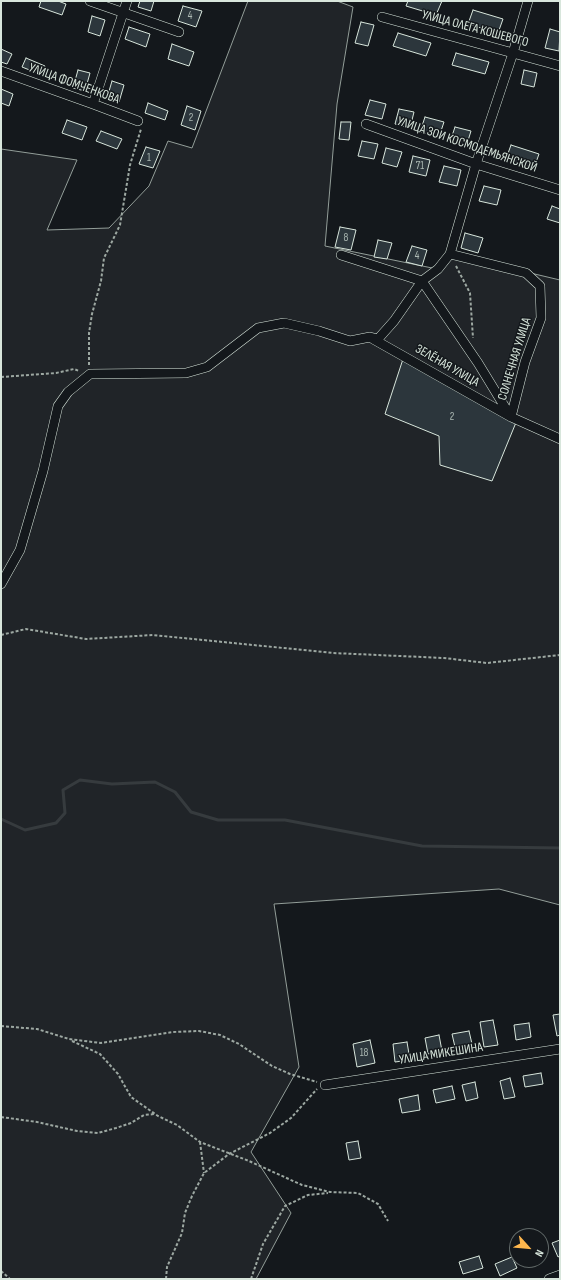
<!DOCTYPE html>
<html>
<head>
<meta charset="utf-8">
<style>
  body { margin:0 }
  #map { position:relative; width:561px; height:1280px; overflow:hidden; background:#14181c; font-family:"Sofia Sans Condensed",sans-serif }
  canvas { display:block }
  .frame { position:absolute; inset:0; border:2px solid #d8e6dc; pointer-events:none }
  .north { position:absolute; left:509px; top:1228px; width:40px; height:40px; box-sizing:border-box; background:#14181c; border:1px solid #626a69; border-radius:50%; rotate:117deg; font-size:11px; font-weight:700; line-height:16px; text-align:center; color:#d8e6dc }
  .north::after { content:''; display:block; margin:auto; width:14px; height:18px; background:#ffb74d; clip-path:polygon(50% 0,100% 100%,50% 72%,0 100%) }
</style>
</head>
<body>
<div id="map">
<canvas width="561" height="1280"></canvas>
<div class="frame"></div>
<div class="north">N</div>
</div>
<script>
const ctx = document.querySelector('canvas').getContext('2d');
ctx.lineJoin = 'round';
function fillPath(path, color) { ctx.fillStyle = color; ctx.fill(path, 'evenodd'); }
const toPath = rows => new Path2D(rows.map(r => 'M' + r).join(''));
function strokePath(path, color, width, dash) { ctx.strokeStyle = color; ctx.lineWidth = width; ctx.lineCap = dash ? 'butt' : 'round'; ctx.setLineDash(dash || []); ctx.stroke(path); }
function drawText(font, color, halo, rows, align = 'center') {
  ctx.font = font + ' "Sofia Sans Condensed",sans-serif'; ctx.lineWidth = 3; ctx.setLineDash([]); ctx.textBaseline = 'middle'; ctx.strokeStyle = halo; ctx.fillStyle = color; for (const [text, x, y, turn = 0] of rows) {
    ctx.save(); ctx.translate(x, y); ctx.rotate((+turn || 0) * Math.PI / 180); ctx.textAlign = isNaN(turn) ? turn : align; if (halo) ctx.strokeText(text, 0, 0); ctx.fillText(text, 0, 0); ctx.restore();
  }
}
const green = toPath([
  [248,1,337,1,353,7,337,104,325,246,437,269,450,254,560,280,560,905,499,889,274,904,299,1067,251,1152,291,1213,256,1279,1,1279,1,149,77,160,47,230,109,228,149,186,168,141,192,148,248,1]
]);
fillPath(green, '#202428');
strokePath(green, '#939e99', 1);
strokePath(toPath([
  [1,819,25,830,56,823,65,813,63,790,80,780,112,784,155,782,175,792,191,812,218,820,285,820,422,846,560,848]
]), '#363b3e', 3);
const building = toPath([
  [41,1,58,1,66,4,62,15,39,7,41,1],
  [140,1,154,1,151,11,138,7,140,1],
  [408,1,442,1,436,15,406,6,408,1],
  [183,6,202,11,196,27,178,21,183,6],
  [473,10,503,19,498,33,468,24,473,10],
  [92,16,105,20,100,36,88,32,92,16],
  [361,22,374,25,368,46,355,43,361,22],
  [129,27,150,34,146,47,125,39,129,27],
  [550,29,560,32,559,51,545,48,550,29],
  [398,33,431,43,426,56,393,46,398,33],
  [172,44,194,52,189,66,168,59,172,44],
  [1,49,12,54,7,64,1,62,1,49],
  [456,53,489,62,485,74,452,65,456,53],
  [26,58,45,66,42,75,22,67,26,58],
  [78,70,90,73,85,91,73,88,78,70],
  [524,70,537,73,534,87,521,84,524,70],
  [112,81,124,85,119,102,107,98,112,81],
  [1,89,13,94,9,106,1,103,1,89],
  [370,100,386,104,382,119,365,115,370,100],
  [148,103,168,111,165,120,145,113,148,103],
  [187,106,201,111,195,130,181,125,187,106],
  [399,109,414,112,410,128,395,124,399,109],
  [425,117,444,122,439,137,420,132,425,117],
  [67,120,87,127,82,140,62,133,67,120],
  [341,122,351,122,349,140,339,139,341,122],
  [455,127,471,131,466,147,450,142,455,127],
  [101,131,122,139,117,149,96,141,101,131],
  [362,141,378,144,374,159,358,156,362,141],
  [511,145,539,154,534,168,506,159,511,145],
  [146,147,160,151,153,168,139,164,146,147],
  [386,148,402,152,397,167,382,163,386,148],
  [413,156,430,160,426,176,409,172,413,156],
  [444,166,461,170,457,186,439,182,444,166],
  [484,186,501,190,497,205,479,201,484,186],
  [552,206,560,209,560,223,547,219,552,206],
  [340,227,356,230,351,250,335,247,340,227],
  [465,233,483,238,478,253,461,248,465,233],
  [378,240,392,243,387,259,374,257,378,240],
  [412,246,427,250,422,266,406,262,412,246],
  [404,356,517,420,492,481,440,465,439,436,385,414,404,356],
  [560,1014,560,1035,557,1036,553,1015,560,1014],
  [493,1020,498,1045,484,1047,480,1022,493,1020],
  [529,1023,531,1037,516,1040,514,1025,529,1023],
  [469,1031,472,1044,455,1047,452,1034,469,1031],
  [439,1035,442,1051,428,1054,425,1038,439,1035],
  [370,1040,375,1063,357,1067,353,1044,370,1040],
  [407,1042,410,1060,395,1062,393,1044,407,1042],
  [541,1073,543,1084,525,1087,523,1076,541,1073],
  [510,1078,515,1097,504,1099,500,1081,510,1078],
  [475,1082,478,1098,466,1101,462,1085,475,1082],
  [452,1086,455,1099,436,1103,433,1090,452,1086],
  [418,1095,420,1110,402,1113,399,1099,418,1095],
  [358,1141,361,1158,349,1160,346,1143,358,1141],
  [560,1240,560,1256,558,1257,552,1243,560,1240],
  [479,1256,483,1268,463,1274,459,1262,479,1256],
  [512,1257,517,1268,500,1276,495,1264,512,1257]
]);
fillPath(building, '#2c363c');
strokePath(building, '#d8e6dc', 1);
const street = toPath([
  [90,1,179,32],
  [382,17,560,66],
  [1,71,93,104,138,121],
  [93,104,127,1],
  [366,124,476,164,560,190],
  [341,255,422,281,438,269,450,254,476,164,513,53,528,1],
  [373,339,511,417,525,362,541,318,540,286,526,273,450,254],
  [1,584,20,550,43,471,58,406,68,392,90,374,186,373,207,367,258,328,284,323,319,331,350,341,370,337,378,339,394,321,422,281,478,363,511,417,560,439],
  [325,1085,560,1049],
  [549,1279,560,1275]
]);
strokePath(street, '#d8e6dc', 10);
strokePath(toPath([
  [456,266,470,293,473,338],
  [89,365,89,333,92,314,101,281,104,258,120,225,130,165,141,129],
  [1,377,56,373,74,369,79,371],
  [1,635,26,629,86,639,153,635,333,653,444,658,487,663,560,655],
  [1,1026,37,1029,69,1039,101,1043,173,1032,199,1031,220,1035,239,1044,272,1066,290,1074,317,1082],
  [72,1041,100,1054,118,1074,131,1097,158,1116,177,1125,200,1142,249,1161,302,1185,330,1192,358,1193,378,1204,388,1221],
  [1,1117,37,1122,77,1131,98,1133,116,1128,131,1123,144,1115,155,1114],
  [200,1142,204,1173],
  [1,1271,10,1279],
  [166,1279,167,1267,182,1233,185,1213,192,1196,204,1173,229,1154,270,1133,291,1118,317,1089],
  [251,1279,263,1244,285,1206,308,1195,328,1193]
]), '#9da8a2', 2, [3, 2]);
strokePath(street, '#14181c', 9);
drawText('11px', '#adbab4', null, [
  ["4",190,16],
  ["2",191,118],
  ["1",149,158],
  ["71",420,166],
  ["8",346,238],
  ["4",417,256],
  ["2",452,417],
  ["18",364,1053]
]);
drawText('13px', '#d8e6dc', '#14181c', [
  ["УЛИЦА ОЛЕГА КОШЕВОГО",475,29,15],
  ["УЛИЦА ФОМЧЕНКОВА",74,84,20],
  ["УЛИЦА ЗОИ КОСМОДЕМЬЯНСКОЙ",467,145,19],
  ["СОЛНЕЧНАЯ УЛИЦА",515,359,-73],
  ["ЗЕЛЁНАЯ УЛИЦА",447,366,30],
  ["УЛИЦА МИКЕШИНА",441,1054,-9]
]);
</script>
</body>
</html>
